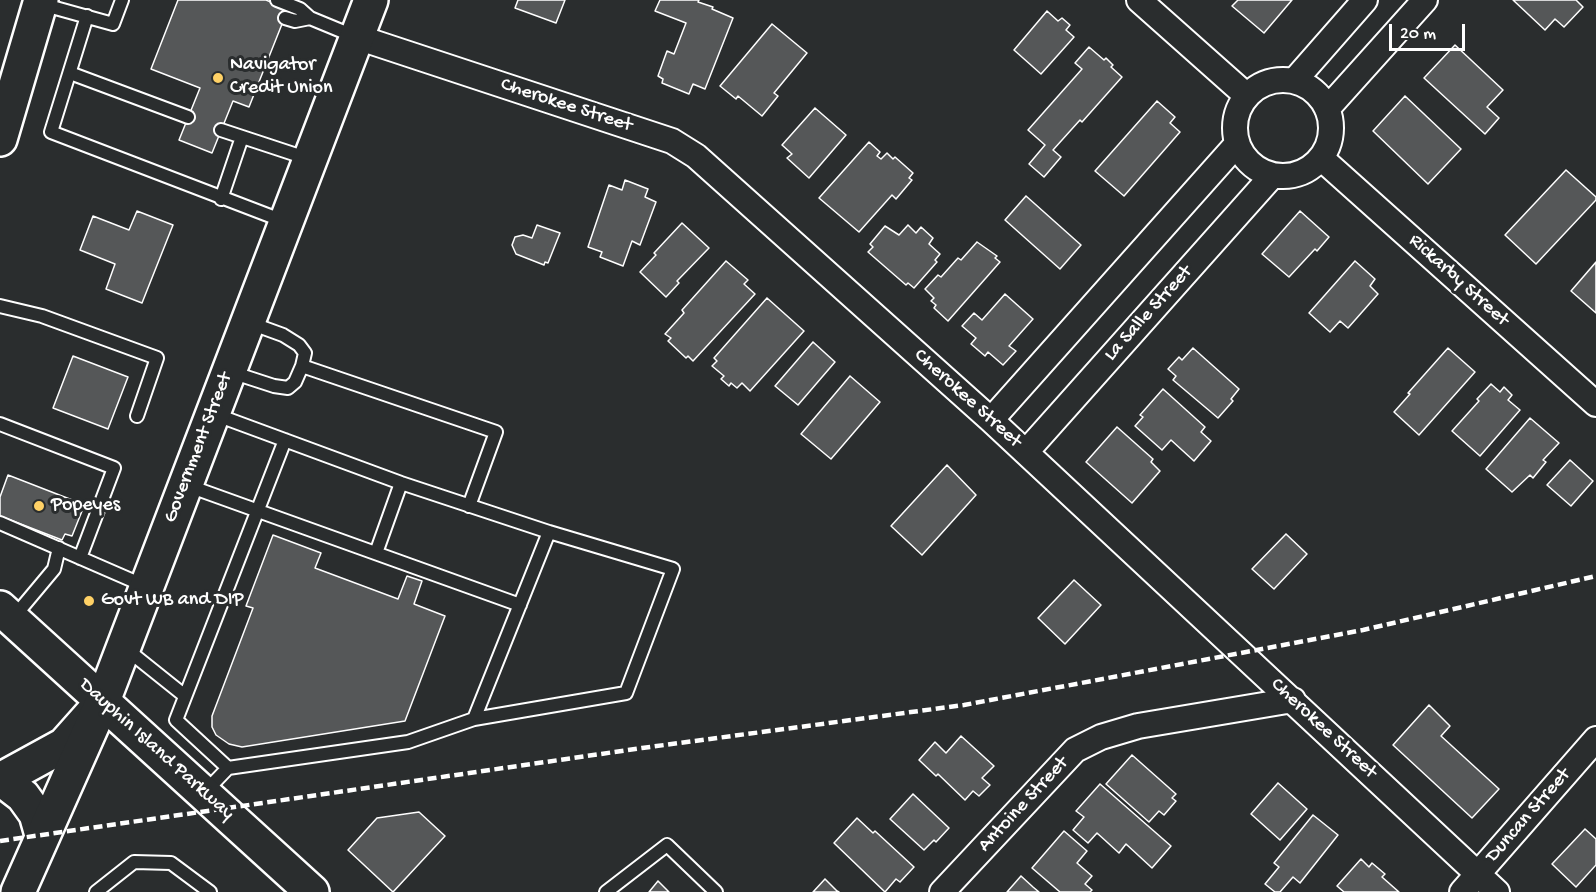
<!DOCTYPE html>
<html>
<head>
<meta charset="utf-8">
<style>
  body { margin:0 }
  #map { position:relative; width:1596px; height:892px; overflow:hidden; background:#2a2d2e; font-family:"Gochi Hand",sans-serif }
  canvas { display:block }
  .scale { position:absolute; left:1389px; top:24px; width:76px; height:27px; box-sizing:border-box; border:3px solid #fff; border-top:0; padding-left:8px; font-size:18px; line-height:21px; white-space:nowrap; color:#fff; -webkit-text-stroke:4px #2a2d2e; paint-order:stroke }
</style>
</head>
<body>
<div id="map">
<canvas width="1596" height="892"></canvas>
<div class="scale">20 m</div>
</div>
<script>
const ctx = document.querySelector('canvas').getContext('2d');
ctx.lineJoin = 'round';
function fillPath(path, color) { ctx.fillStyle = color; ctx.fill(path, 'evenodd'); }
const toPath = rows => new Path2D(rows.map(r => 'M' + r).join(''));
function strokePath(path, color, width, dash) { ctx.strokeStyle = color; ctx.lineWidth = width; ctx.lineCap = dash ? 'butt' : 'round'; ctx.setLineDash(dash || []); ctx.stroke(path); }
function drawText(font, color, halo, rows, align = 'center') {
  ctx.font = font + ' "Gochi Hand",sans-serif'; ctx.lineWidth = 6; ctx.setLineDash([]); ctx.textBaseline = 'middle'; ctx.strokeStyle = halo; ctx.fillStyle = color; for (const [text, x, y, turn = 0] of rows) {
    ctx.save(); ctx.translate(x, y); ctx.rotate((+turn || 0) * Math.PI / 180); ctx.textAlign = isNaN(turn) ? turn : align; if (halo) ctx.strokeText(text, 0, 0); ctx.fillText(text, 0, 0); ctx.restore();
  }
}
const building = toPath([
  [178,0,266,0,288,9,249,107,233,101,212,153,179,140,200,88,151,69,178,0],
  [518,0,565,0,556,23,515,8,518,0],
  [660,0,699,0,698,2,713,7,712,9,733,18,705,89,693,84,689,94,662,83,663,79,658,76,667,51,674,54,686,23,655,11,660,0],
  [1238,0,1292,0,1264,33,1232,6,1238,0],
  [1513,0,1576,0,1583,7,1564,27,1555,19,1545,30,1513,0],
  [1047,11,1058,21,1062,18,1070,25,1066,30,1074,37,1041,74,1014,50,1047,11],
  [772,24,807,53,774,93,778,96,762,116,738,96,736,99,720,86,772,24],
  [1455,45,1503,90,1487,107,1499,118,1485,134,1424,78,1455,45],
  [1089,47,1104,60,1106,58,1113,65,1111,67,1122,77,1082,122,1080,120,1053,150,1061,157,1044,177,1029,164,1045,145,1028,130,1082,69,1075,63,1089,47],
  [1405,96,1461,149,1428,184,1373,131,1405,96],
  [1157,101,1175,117,1170,123,1180,132,1124,196,1095,171,1157,101],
  [815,108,846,135,809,178,787,158,792,154,782,145,815,108],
  [869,142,880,152,877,156,881,159,887,153,893,159,895,157,913,173,909,178,912,180,896,199,892,195,859,232,819,198,869,142],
  [1566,170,1596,197,1596,200,1536,264,1505,235,1566,170],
  [625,180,648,189,645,197,656,202,640,245,632,241,623,266,600,257,602,252,588,247,609,185,622,190,625,180],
  [1026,196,1081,245,1060,269,1005,220,1026,196],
  [137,211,173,225,142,303,106,289,115,264,80,250,93,216,129,230,137,211],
  [1300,211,1329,237,1317,251,1315,249,1289,277,1262,254,1300,211],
  [682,223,709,248,677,281,679,283,666,297,640,272,656,255,654,253,682,223],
  [537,225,560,233,548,263,545,262,544,265,516,254,512,245,515,237,523,235,532,238,537,225],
  [908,225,916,233,921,227,933,238,929,244,940,254,935,260,937,262,914,288,908,283,906,285,868,252,873,247,870,244,885,226,899,235,908,225],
  [977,242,997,256,995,258,1000,262,948,321,934,308,936,305,931,301,934,298,925,289,938,275,941,277,958,258,961,260,977,242],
  [726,261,748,280,744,284,755,294,693,361,688,356,686,358,668,341,671,338,665,334,684,313,682,310,726,261],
  [1355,261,1375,279,1370,286,1378,294,1348,328,1340,321,1330,332,1309,313,1355,261],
  [1596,262,1596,313,1571,291,1596,262],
  [1005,294,1033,319,1009,346,1016,351,1003,365,988,352,985,356,971,344,976,338,962,326,974,313,982,320,1005,294],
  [767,298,804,331,750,391,742,383,737,388,731,383,729,386,721,379,724,376,712,366,717,361,714,358,767,298],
  [813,342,835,362,798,405,775,386,813,342],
  [1193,348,1239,389,1231,399,1233,401,1218,418,1173,380,1176,376,1168,369,1179,357,1182,360,1193,348],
  [1448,348,1475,372,1419,435,1394,412,1410,394,1408,393,1448,348],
  [73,356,128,377,108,429,53,408,73,356],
  [850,376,880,402,831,459,801,434,850,376],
  [1491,384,1500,392,1504,387,1512,395,1508,400,1520,410,1480,456,1452,431,1479,401,1477,399,1491,384],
  [1163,389,1205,427,1201,432,1211,441,1194,461,1171,440,1162,450,1135,426,1143,417,1140,415,1163,389],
  [1530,418,1559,443,1543,460,1546,462,1533,478,1530,475,1512,492,1486,469,1530,418],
  [1117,427,1153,459,1151,462,1160,471,1132,503,1086,462,1117,427],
  [1570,460,1593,481,1571,506,1547,485,1570,460],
  [947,465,976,495,922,555,891,526,947,465],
  [8,475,80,503,77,509,82,511,72,536,65,534,62,540,0,516,0,497,8,475],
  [1286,534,1307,554,1274,589,1252,569,1286,534],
  [273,535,321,553,315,568,398,599,407,576,422,581,414,604,445,616,405,721,242,747,229,744,216,735,212,727,212,716,253,608,246,606,273,535],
  [1074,580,1101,605,1065,644,1038,618,1074,580],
  [1429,705,1450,726,1441,736,1499,789,1472,818,1393,745,1429,705],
  [961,736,994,766,982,778,990,785,979,796,973,791,965,800,938,774,936,776,919,760,935,742,946,753,961,736],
  [1132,755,1176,794,1172,798,1176,801,1164,815,1159,811,1149,822,1106,784,1132,755],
  [1278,783,1307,809,1280,840,1251,814,1278,783],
  [1100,784,1171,846,1152,868,1126,844,1119,853,1097,833,1088,843,1073,830,1084,817,1076,811,1100,784],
  [913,794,949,828,936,842,934,840,924,850,890,819,913,794],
  [419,812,445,836,393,892,348,850,377,818,419,812],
  [1313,815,1338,835,1300,883,1293,877,1280,892,1275,892,1265,884,1279,867,1274,863,1313,815],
  [857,818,873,833,875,831,914,867,900,882,896,879,885,892,834,843,857,818],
  [1585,829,1596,839,1596,865,1576,887,1552,864,1585,829],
  [1064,831,1087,851,1077,863,1092,876,1085,884,1092,890,1090,892,1060,892,1032,868,1064,831],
  [1361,859,1369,867,1372,863,1385,874,1382,877,1399,892,1344,892,1337,886,1361,859],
  [1021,876,1033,887,1039,892,1007,892,1021,876],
  [825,879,837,891,839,892,813,892,825,879],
  [658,881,669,892,649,892,658,881]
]);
fillPath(building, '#555758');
strokePath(building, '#fff', 1.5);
const lane = toPath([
  [277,0,300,9,310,18,356,37],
  [41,4,113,24,122,0],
  [87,16,51,132,286,222],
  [285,18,295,21,310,18],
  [70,73,188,117],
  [221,130,309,159],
  [221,199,242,137],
  [0,306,42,316,157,358,137,416],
  [250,323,283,335,299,345,305,353,302,366],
  [231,372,274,386,288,388,295,382,302,366,496,432,469,506],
  [214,414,401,483,549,532,474,719],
  [0,424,114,468,80,558],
  [285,440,176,720,228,768,408,742,474,719,626,693,673,569,549,532],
  [186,485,520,605],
  [0,523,145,586],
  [376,553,401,483],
  [13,618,54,569,59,548],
  [125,648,185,696],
  [204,793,228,768],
  [96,892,134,862,171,863,210,892],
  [606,892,667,845,716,892]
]);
const street = toPath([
  [1139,0,1247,96],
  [357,37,672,141,696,156,991,420,1497,892],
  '1235 128a48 48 0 1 1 96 0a48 48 0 1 1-96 0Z',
  [1294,81,1365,0],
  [1327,109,1425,0],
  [1321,158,1596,404],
  [991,420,1237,144],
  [1026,452,1272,176],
  [942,892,1075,750,1101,737,1138,726,1293,700],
  [1462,892,1596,739]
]);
const secondary = toPath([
  [0,139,41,0],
  [0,608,312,892],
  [1,779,23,796,36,814,42,835],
  [0,780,64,745,96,709]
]);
const primary = toPath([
  [18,892,103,701,371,0]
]);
strokePath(lane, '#fff', 16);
strokePath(street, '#fff', 28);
strokePath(secondary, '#fff', 38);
strokePath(primary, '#fff', 38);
strokePath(lane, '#2a2d2e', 12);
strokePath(street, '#2a2d2e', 24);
strokePath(secondary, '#2a2d2e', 33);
strokePath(primary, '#2a2d2e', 33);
strokePath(toPath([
  [0,841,642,748,964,705,1363,630,1596,576]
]), '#fff', 4.5, [9, 4.5]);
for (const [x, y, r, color] of [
  [218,78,6,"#ffd166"],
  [39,506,6,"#ffd166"],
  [89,601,6,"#ffd166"]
]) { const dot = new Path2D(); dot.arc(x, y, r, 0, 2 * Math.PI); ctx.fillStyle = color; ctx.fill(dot); strokePath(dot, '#2a2d2e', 2); }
drawText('20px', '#fff', '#2a2d2e', [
  ["Navigator",230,66],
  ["Credit Union",230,89],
  ["Popeyes",51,506],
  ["Govt WB and DIP",101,601]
], 'left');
drawText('20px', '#fff', '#2a2d2e', [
  ["Cherokee Street",566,106,18],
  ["Rickarby Street",1458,281,42],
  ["La Salle Street",1149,314,-48],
  ["Cherokee Street",967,399,42],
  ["Government Street",199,448,-69],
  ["Cherokee Street",1323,729,43],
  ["Dauphin Island Parkway",156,750,42],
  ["Antoine Street",1024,805,-47],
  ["Duncan Street",1529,816,-49]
]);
</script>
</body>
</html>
